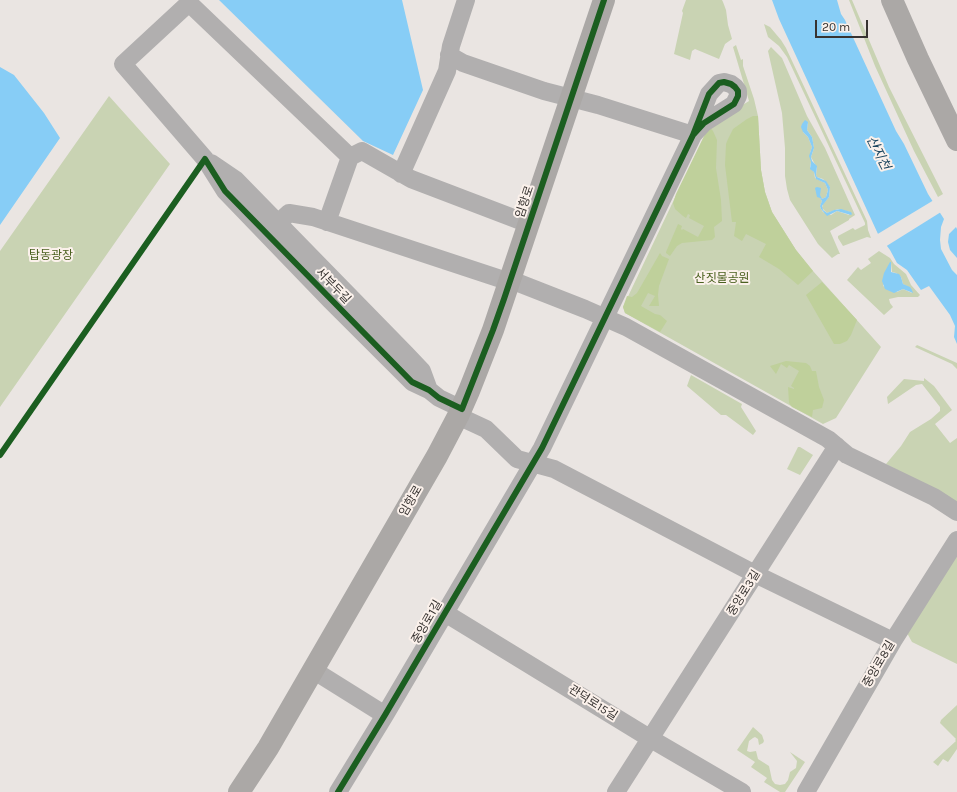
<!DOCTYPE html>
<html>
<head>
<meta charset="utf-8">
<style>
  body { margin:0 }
  #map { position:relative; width:957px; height:792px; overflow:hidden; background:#eae5e2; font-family:Karla,sans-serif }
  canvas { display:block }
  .scale { position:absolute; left:815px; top:20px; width:53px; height:18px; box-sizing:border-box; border:2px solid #373331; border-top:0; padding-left:5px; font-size:12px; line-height:14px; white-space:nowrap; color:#373331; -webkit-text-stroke:3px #fbf1eb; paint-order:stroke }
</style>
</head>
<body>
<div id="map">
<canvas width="957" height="792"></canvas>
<div class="scale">20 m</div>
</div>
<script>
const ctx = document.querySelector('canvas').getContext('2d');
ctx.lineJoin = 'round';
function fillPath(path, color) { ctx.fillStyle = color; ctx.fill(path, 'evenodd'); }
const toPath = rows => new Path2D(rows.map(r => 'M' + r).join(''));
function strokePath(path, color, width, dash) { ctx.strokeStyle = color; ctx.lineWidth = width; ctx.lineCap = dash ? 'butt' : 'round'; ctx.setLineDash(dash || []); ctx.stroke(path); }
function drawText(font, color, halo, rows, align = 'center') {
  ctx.font = font + ' Karla,"Noto Sans KR",sans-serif'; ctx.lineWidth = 4; ctx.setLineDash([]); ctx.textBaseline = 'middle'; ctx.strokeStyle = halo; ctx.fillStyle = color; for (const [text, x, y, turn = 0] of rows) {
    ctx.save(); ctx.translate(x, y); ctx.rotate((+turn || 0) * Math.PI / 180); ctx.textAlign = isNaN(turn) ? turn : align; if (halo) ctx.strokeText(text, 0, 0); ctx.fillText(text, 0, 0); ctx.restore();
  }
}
fillPath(toPath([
  [686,0,722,0,723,2,726,10,728,25,732,39,725,44,719,59,695,49,692,51,690,60,674,54,683,13,682,11],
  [849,0,852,0,889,87,943,194,938,197,914,151,875,66],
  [764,24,770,27,781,40,786,48,867,221,868,230,871,238,867,237,843,246,838,238,838,236,853,228,855,230,865,225,865,223,787,57,779,46,768,37],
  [736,45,741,60,743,59,743,66,754,99,758,116,761,170,765,192,772,212,796,250,813,271,881,347,836,418,823,424,625,313,623,307,709,126,749,101,733,47],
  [771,47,782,58,807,116,825,148,855,215,849,219,849,220,830,231,840,254,838,254,832,258,818,244,790,200,787,189,785,176,785,148,782,113,768,51],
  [808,122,807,130,812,137,814,148,811,157,817,168,816,175,817,177,823,179,830,187,829,197,823,204,822,208,827,213,838,209,850,212,849,215,837,211,831,215,823,212,821,209,820,206,822,201,815,190,822,199,826,197,828,190,825,183,815,178,814,172,810,167,811,162,810,153,812,147,808,137,803,132],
  [109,96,170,164,0,407,0,251],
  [879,251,890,258,894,264,906,274,911,285,920,295,918,297,898,297,889,299,890,303,893,307,884,315,847,280,858,267,861,270,871,263,868,259],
  [891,263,892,272,896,273,901,277,903,284,910,288,912,293,903,289,897,292,883,286],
  [917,345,957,363,957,369,952,364,915,347],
  [691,375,742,404,741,407,756,431,753,435,726,415,721,415,687,386],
  [924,378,934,386,952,410,935,424,950,443,957,438,957,502,886,464,901,446,910,432,931,419,940,411,940,407,922,384,916,385,888,404,887,397,904,379,924,381],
  [798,447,800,447,813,455,800,475,787,469],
  [957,551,957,664,912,642,907,633],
  [957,705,957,749,948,762,943,759,938,766,933,762,956,741,955,740,956,739,940,723,941,720],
  [753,727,762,735,764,741,763,743,759,745,758,739,755,737,753,738,749,741,747,751,750,752,756,751,758,759,769,766,772,780,775,784,780,785,785,784,788,780,790,772,796,768,797,761,790,752,805,762,785,792,780,792,764,782,767,778,751,767,755,762,737,750]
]), '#c9d3b3');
fillPath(toPath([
  [753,116,758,116,761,170,765,192,772,212,796,250,813,271,798,285,779,269,759,257,766,244,746,234,742,241,734,236,736,222,732,222,725,165,726,144,728,139,733,129,747,119],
  [709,126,713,131,717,140,716,168,721,200,722,221,714,227,715,237,712,240,682,243,677,246,670,256,666,253,666,252,678,224,682,226,681,229,682,230,683,229,698,237,704,226,689,218,690,215,688,214,686,218,683,216,675,209,673,203,676,194],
  [660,253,662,256,669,259,659,286,658,295,659,306,649,306,655,296,648,293,641,306,655,314,660,315,667,321,660,332,625,313,623,307,627,296,632,297,637,293],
  [822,282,857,320,851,335,847,341,840,344,834,344,806,295],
  [786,361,806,363,810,366,812,371,816,371,819,387,824,400,822,408,813,410,812,417,792,407,789,403,788,387,794,389,794,388,791,386,799,371,789,365,787,368,781,364,776,374,770,366]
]), '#bfd09b');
fillPath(toPath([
  [219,0,402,0,423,90,393,155,363,141],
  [772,0,837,0,841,14,845,20,896,131,904,144,928,194,944,219,941,227,940,240,941,249,952,270,957,275,957,344,954,337,955,326,950,315,929,286,921,290,907,270,897,263,890,250,878,234,779,19],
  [0,67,14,75,44,113,60,138,0,225],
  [805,120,808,122,807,130,812,137,814,148,811,157,812,161,817,166,816,175,817,177,826,181,830,187,829,197,822,206,823,210,827,213,834,210,841,209,851,212,852,214,851,215,837,211,827,216,821,209,820,206,822,201,820,198,817,197,815,188,817,187,821,188,820,195,822,199,826,197,828,190,825,183,816,179,814,172,810,169,811,162,809,156,812,147,808,137,803,132,801,127,802,124],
  [956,227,957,229,957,258,950,250,948,242,949,234],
  [890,262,891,262,891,272,899,274,901,277,903,284,910,287,912,290,913,293,903,289,894,293,885,289,882,281,884,273]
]), '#87cdf6');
fillPath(toPath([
  [934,200,941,212,885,247,876,235]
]), '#eae5e2');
strokePath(toPath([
  [449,55,463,63,544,91,598,105,693,135],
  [350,157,362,151,411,179,529,224],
  [211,163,236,180,406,354,422,371,429,390],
  [401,174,447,71,451,46,466,0],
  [327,222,350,157,189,3,123,64,205,159,225,191,330,300,412,382,429,390,439,398,462,409],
  [278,223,289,213,313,217,510,282],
  [511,280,585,309,626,327,828,439,847,455,934,497,957,512],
  [458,416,486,429,517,459,554,469,755,574,893,641],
  [445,613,651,739,742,792],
  [313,670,385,715],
  [338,792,385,715,542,448,693,135,709,94,719,83,724,82,731,84,735,87,738,91,738,96,734,104,704,123,693,135],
  [616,792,837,446],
  [806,792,893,641,957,540]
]), '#b1afaf', 18);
strokePath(toPath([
  [892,0,918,59,957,140],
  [239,792,268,748,437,456,458,416,469,391,493,330,604,0]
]), '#aba8a6', 22);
strokePath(toPath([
  [0,455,205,159,225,191,412,382,429,390,439,398,462,409,493,330,504,299,604,0],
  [338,792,385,715,542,448,693,135,709,94,719,83,724,82,731,84,735,87,738,91,738,96,734,104,704,123,693,135]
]), '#1b5e20', 6);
drawText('12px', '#373331', '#fbf1eb', [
  ["임항로",525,202,-72],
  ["서부두길",333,286,46],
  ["임항로",411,501,-60],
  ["중앙로3길",744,593,-58],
  ["중앙로1길",427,622,-60],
  ["중앙로8길",879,664,-60],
  ["관덕로15길",593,703,32]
]);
drawText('12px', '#4b6120', '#fbf1eb', [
  ["탑동광장",51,256],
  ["산짓물공원",722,279]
]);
drawText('italic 13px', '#1d4760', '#fbf1eb', [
  ["산지천",878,153,63]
]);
</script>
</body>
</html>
